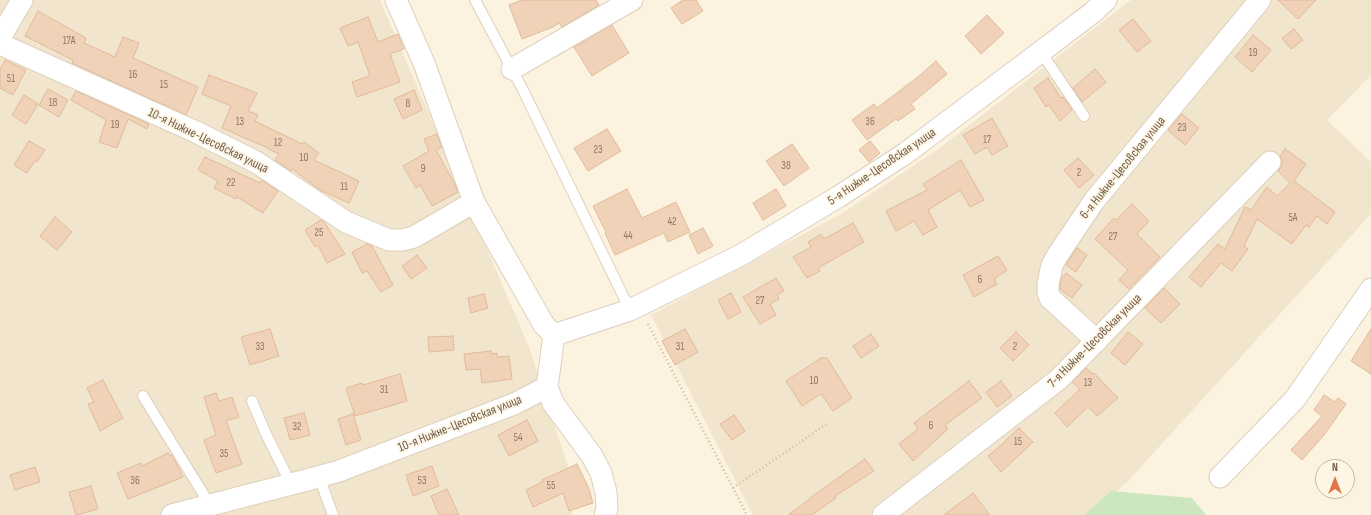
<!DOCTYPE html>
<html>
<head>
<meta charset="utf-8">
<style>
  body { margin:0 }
  #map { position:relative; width:1371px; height:515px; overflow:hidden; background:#fbf2df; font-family:"Sofia Sans Condensed",sans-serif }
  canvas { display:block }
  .north { position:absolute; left:1315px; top:459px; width:40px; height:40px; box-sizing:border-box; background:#fef6e5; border:1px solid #c5b8a6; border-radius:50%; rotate:0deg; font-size:11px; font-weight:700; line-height:16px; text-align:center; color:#705a48 }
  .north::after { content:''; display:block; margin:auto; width:14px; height:18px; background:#e27648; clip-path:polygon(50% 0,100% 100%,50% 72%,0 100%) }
</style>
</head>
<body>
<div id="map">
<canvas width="1371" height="515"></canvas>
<div class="north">N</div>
</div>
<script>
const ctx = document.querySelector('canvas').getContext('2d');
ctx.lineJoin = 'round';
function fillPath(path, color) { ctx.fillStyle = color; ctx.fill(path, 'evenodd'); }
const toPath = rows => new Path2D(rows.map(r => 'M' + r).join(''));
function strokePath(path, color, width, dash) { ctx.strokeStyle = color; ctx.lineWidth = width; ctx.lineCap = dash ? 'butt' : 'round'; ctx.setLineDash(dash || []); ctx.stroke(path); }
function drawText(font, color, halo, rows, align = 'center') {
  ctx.font = font + ' "Sofia Sans Condensed",sans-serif'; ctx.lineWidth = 3.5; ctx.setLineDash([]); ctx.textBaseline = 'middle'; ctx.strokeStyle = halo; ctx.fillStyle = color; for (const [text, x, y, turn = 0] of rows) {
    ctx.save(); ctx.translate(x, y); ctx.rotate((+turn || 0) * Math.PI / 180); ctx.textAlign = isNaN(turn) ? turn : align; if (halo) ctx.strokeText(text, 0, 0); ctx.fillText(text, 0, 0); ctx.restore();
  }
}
fillPath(toPath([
  [0,0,380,0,529,347,574,485,572,515,0,515],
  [1131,0,1371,0,1371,75,1327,120,1371,162,1371,214,1127,482,1090,515,753,515,651,315,841,214,937,150]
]), '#f2e5ce');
fillPath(toPath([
  [1111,491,1192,498,1206,515,1084,515]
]), '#cce7bf');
const building = toPath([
  [522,0,596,0,599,5,562,27,559,23,553,27,522,39,509,5,522,0],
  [683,0,696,0,703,11,682,24,671,8,683,0],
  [1278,0,1316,0,1298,19,1278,0],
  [38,11,86,38,84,43,115,57,123,37,139,43,133,58,198,87,186,115,72,63,73,60,25,36,38,11],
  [987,15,1004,33,981,54,965,36,987,15],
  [368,17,378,42,398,34,404,49,390,54,400,82,357,97,352,82,370,76,358,42,348,46,340,28,368,17],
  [1133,19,1151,41,1137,52,1119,30,1133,19],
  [612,25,629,53,592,76,574,47,612,25],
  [1294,29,1303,40,1291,49,1282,38,1294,29],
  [1253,35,1271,50,1252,72,1235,57,1253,35],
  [5,60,26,70,13,95,0,88,0,70,5,60],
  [936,61,947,74,911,104,915,109,898,121,896,119,867,140,852,120,874,104,877,108,919,76,936,61],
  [1095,69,1106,82,1082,102,1073,88,1095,69],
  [209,75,257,93,248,111,258,115,255,121,302,144,304,142,319,153,314,160,359,181,349,203,320,190,292,169,291,171,275,160,279,154,268,149,268,148,222,128,231,106,202,94,209,75],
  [1048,78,1061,98,1063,97,1072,110,1060,121,1049,105,1046,107,1034,88,1048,78],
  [48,89,68,100,59,117,39,105,48,89],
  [414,90,422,110,403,119,394,99,414,90],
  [76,91,149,124,147,129,128,119,117,148,99,142,106,120,71,100,76,91],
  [24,95,38,104,26,124,12,115,24,95],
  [1182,114,1199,128,1185,145,1168,130,1182,114],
  [992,118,1008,146,992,155,987,147,975,154,963,135,992,118],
  [607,129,621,151,588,171,574,148,607,129],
  [437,134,442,147,436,150,454,183,458,192,432,206,420,185,416,188,403,166,429,151,424,139,437,134],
  [29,141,45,150,37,162,35,161,27,173,14,165,29,141],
  [870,141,880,153,869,162,859,150,870,141],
  [792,144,809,168,784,186,766,161,792,144],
  [1285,149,1306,164,1294,181,1335,212,1327,224,1317,216,1309,227,1306,225,1292,244,1257,219,1244,246,1248,249,1232,271,1221,263,1201,287,1189,277,1218,244,1225,249,1245,207,1251,210,1267,187,1277,196,1290,183,1278,171,1282,165,1282,159,1280,156,1285,149],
  [205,157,260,183,262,180,278,191,263,213,237,197,236,199,214,188,218,181,198,170,205,157],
  [1078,158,1094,175,1079,188,1064,170,1078,158],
  [961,160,984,200,970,207,960,190,928,210,937,227,923,235,914,221,896,231,886,211,927,190,923,184,961,160],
  [627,189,642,218,676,202,690,232,668,242,664,233,615,255,605,233,606,232,593,206,627,189],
  [776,189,786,206,763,220,753,203,776,189],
  [1132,204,1149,221,1137,234,1160,257,1129,289,1119,280,1128,270,1095,239,1114,218,1116,220,1132,204],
  [55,217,72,232,57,250,40,236,55,217],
  [321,220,324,222,345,254,327,263,318,245,315,247,305,230,321,220],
  [853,223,864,242,818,268,820,271,807,278,793,257,811,247,808,242,821,234,824,239,853,223],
  [703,228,713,246,698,254,689,235,703,228],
  [367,244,372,246,393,285,381,292,367,271,362,273,352,252,367,244],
  [1077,248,1087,255,1076,272,1066,265,1077,248],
  [417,255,427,268,411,279,402,266,417,255],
  [998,256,1007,270,994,279,997,284,974,297,963,275,998,256],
  [1066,273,1082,285,1072,298,1060,289,1061,279,1066,273],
  [776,278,784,291,777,295,779,299,770,304,776,315,760,324,743,297,776,278],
  [1164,288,1180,304,1161,323,1145,308,1164,288],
  [731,293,741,312,728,319,718,300,731,293],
  [484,294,488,308,471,313,468,298,484,294],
  [270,329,279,356,250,365,241,337,270,329],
  [685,329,698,352,675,365,662,341,685,329],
  [1371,329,1371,374,1351,361,1371,329],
  [1016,332,1029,345,1013,361,1000,348,1016,332],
  [1128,332,1143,344,1125,365,1111,353,1128,332],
  [871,334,879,346,861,358,853,346,871,334],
  [453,336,454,350,429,352,428,337,453,336],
  [491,351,492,354,497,353,497,357,509,356,512,379,482,383,480,369,466,370,464,354,491,351],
  [821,358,827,358,852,398,833,411,821,394,802,406,786,381,821,358],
  [1086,368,1093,374,1094,373,1118,398,1097,416,1088,407,1067,427,1055,413,1080,389,1072,382,1086,368],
  [400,374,407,401,355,416,346,388,362,383,363,385,400,374],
  [103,380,123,418,100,431,88,404,94,402,87,388,103,380],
  [969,381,982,398,945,425,948,429,913,461,899,444,918,429,914,423,969,381],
  [1001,381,1012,396,997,407,986,392,1001,381],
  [216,393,219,401,232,397,239,417,226,421,242,464,216,473,204,440,216,435,204,397,216,393],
  [1324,395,1335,402,1338,398,1346,404,1324,435,1302,460,1291,450,1322,416,1314,410,1324,395],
  [304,413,310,435,290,440,284,418,304,413],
  [353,414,361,440,346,445,338,419,353,414],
  [734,415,745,431,732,440,720,424,734,415],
  [527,420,538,441,509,456,498,435,527,420],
  [1019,428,1033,442,1001,472,988,456,1004,443,1004,442,1019,428],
  [168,453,170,456,172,455,183,477,128,499,117,473,141,463,142,466,168,453],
  [865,459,874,471,835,496,836,498,812,515,788,515,811,498,811,497,865,459],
  [577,464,589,489,593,503,569,511,563,493,533,507,526,490,542,482,542,480,577,464],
  [432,466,439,486,413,496,406,475,432,466],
  [35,467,40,482,15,490,10,475,35,467],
  [91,486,98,509,76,515,69,492,91,486],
  [447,489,459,515,439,515,431,496,447,489],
  [973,493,990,515,944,515,973,493]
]);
fillPath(building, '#efd2b8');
strokePath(building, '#e1ba99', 1);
const service = toPath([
  [475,0,523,90,630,310],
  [1041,52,1084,116],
  [143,396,210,505],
  [252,401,266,434,291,484],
  [319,477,333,515]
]);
const minor = toPath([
  [396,0,424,63,474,202,544,325,554,335],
  [0,38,22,0],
  [0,44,196,132,256,162,346,222,389,240,402,240,414,237,474,202],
  [512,69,632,0],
  [554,335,630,310,741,255,838,197,906,153,1022,66,1092,13,1106,0],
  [1097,341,1050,298,1048,292,1048,284,1052,265,1057,256,1094,201,1260,0],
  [547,387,553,403,592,456,601,473,606,492,607,509,605,515],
  [1220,477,1295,399,1371,289],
  [172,515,307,480,339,471,514,404,547,387,554,335],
  [883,515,1059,379,1270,162]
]);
strokePath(service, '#decfbc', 12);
strokePath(minor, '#decfbc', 23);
strokePath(toPath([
  [648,324,747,515],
  [733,488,828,423]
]), '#d4b69c', 2.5, [1, 3]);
strokePath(service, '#fff', 10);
strokePath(minor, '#fff', 21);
drawText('11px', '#907864', null, [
  ["17А",69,41],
  ["19",1253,53],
  ["16",133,75],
  ["51",11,79],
  ["15",164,85],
  ["18",53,103],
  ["8",408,104],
  ["13",240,122],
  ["36",870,122],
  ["19",115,125],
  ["23",1182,128],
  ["17",987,140],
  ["12",278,143],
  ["23",598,150],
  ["10",304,158],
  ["38",786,166],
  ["9",423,169],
  ["2",1079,173],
  ["22",231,183],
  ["11",344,187],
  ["5А",1293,218],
  ["42",672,222],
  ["25",319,233],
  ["44",628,236],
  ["27",1113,237],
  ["6",980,280],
  ["27",760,301],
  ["33",260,347],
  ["31",680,347],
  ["2",1015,347],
  ["10",814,381],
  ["13",1088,383],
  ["31",384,390],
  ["6",931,426],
  ["32",297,427],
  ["54",518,438],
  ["15",1018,442],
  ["35",224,454],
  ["36",135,481],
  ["53",422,481],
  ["55",551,486]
]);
drawText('13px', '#705a48', '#fef6e5', [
  ["10-я Нижне-Цесовская улица",208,141,26],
  ["5-я Нижне-Цесовская улица",882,167,-34],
  ["6-я Нижне-Цесовская улица",1123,168,-51],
  ["7-я Нижне-Цесовская улица",1095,341,-45],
  ["10-я Нижне-Цесовская улица",460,424,-22]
]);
</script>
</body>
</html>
